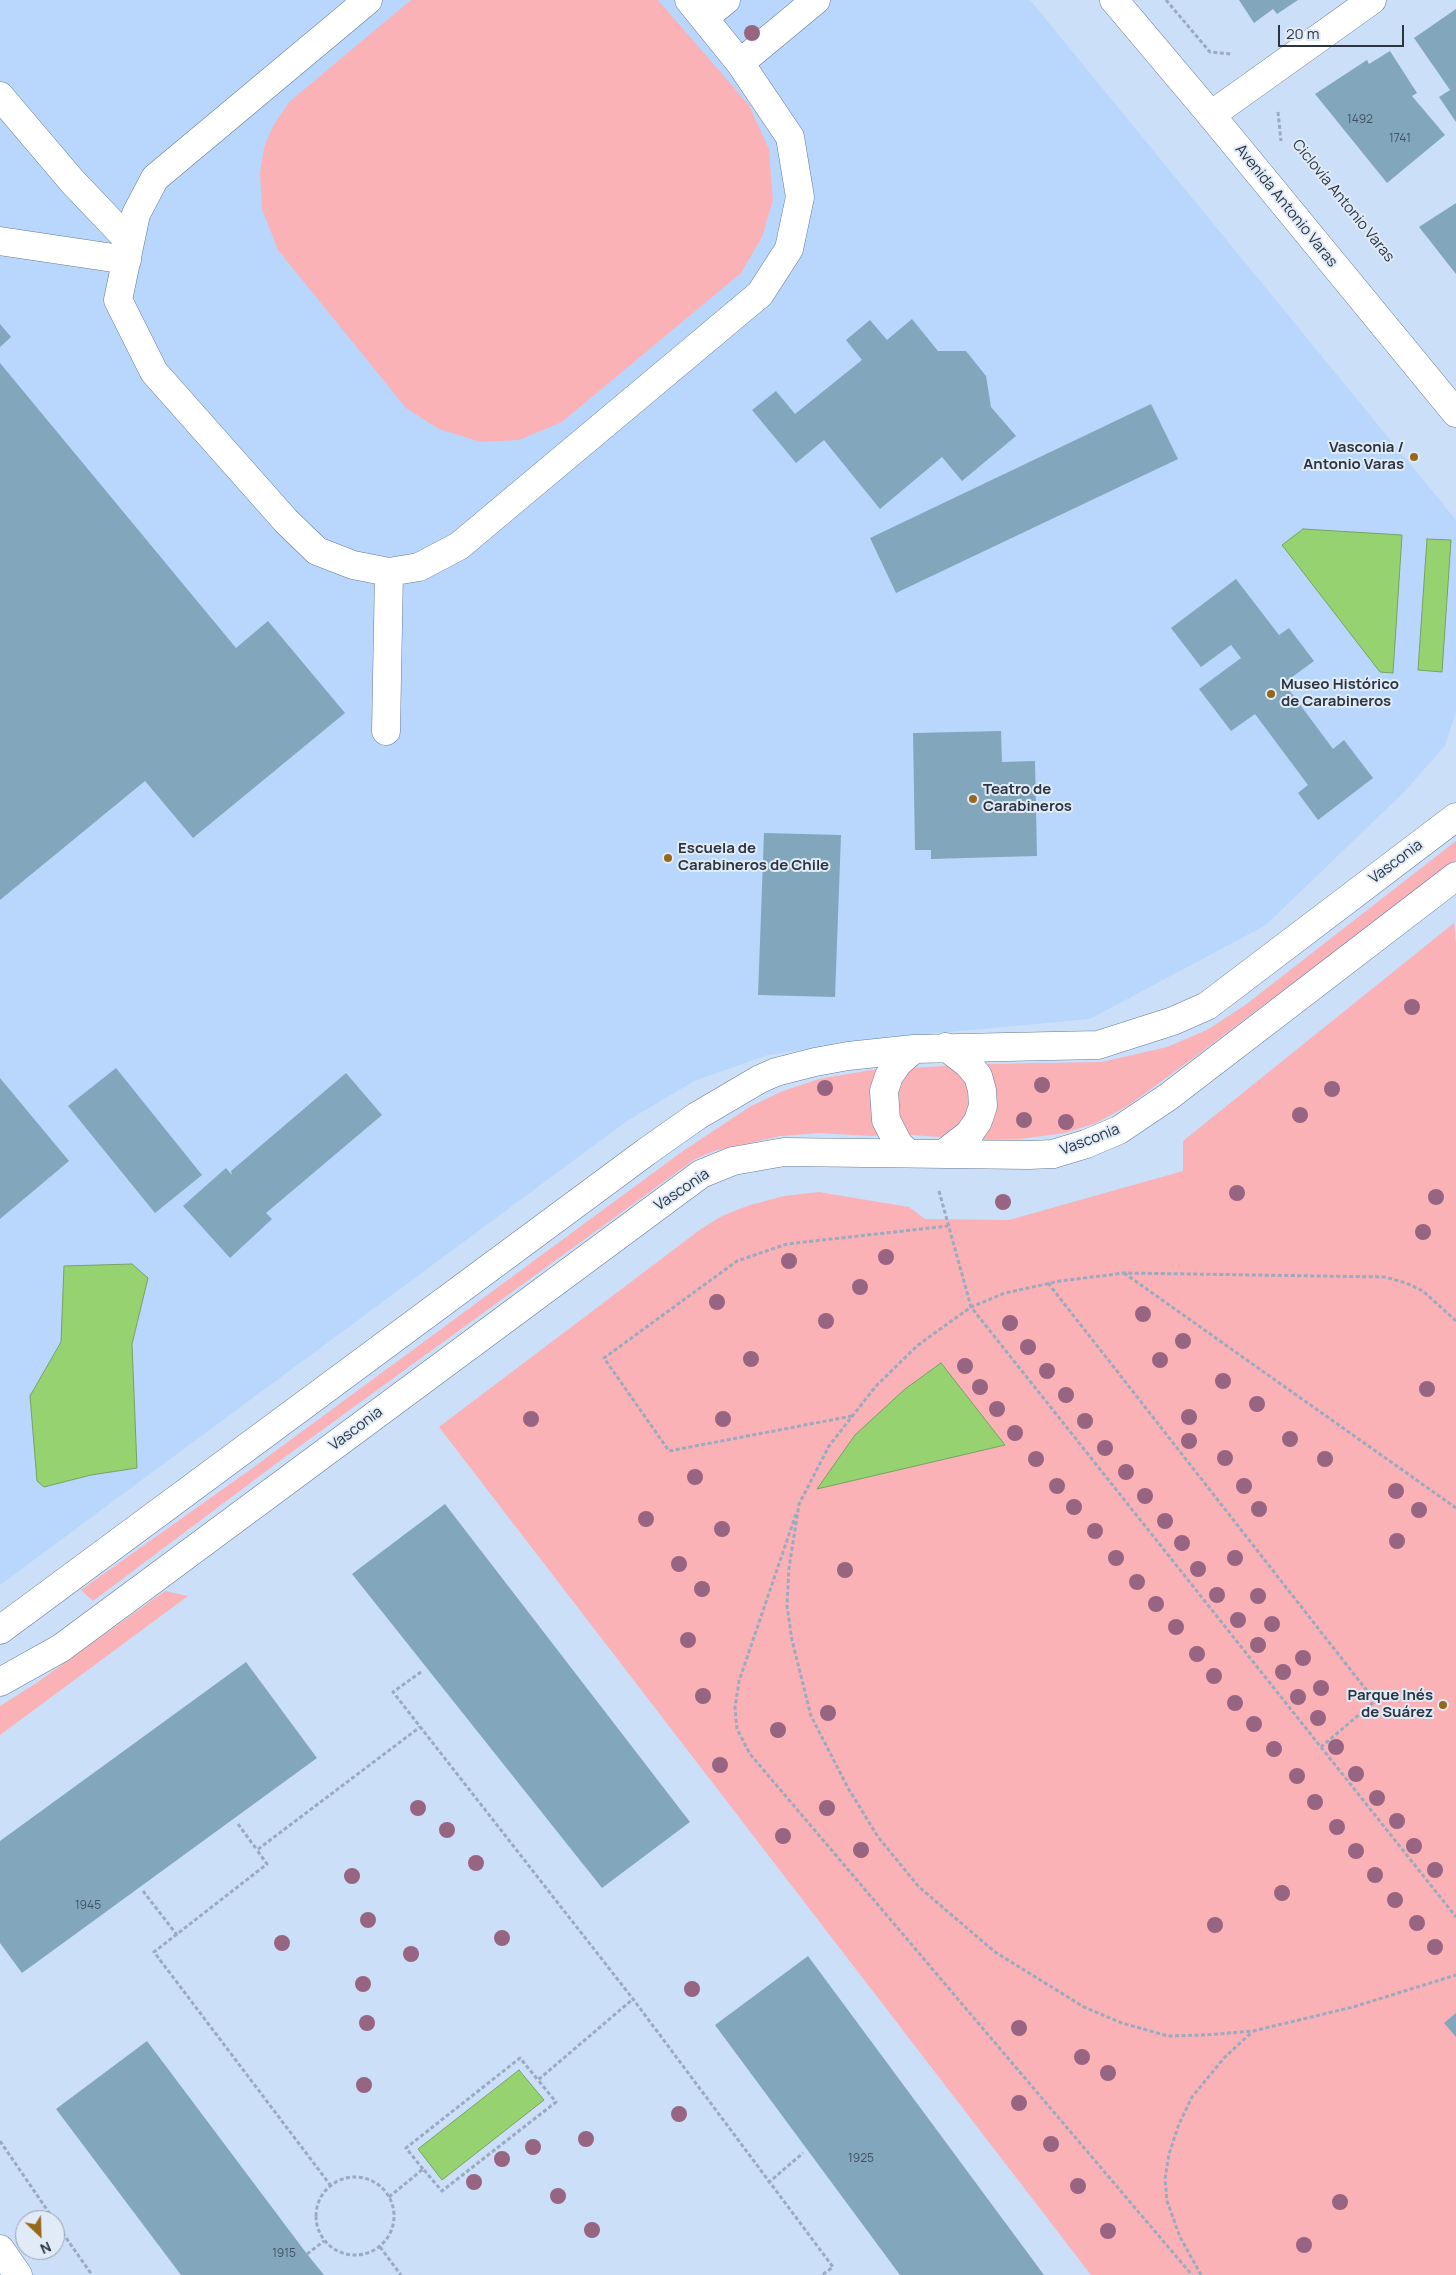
<!DOCTYPE html>
<html>
<head>
<meta charset="utf-8">
<style>
  body { margin:0 }
  #map { position:relative; width:1456px; height:2275px; overflow:hidden; background:#cbdff9; font-family:Manrope,sans-serif }
  canvas { display:block }
  .north { position:absolute; left:15px; top:2210px; width:50px; height:50px; box-sizing:border-box; background:#e1ebf8; border:1px solid #98a2af; border-radius:50%; rotate:156deg; font-size:14px; font-weight:700; line-height:20px; text-align:center; color:#2b3441 }
  .north::after { content:''; display:block; margin:auto; width:18px; height:22px; background:#98681a; clip-path:polygon(50% 0,100% 100%,50% 72%,0 100%) }
  .scale { position:absolute; left:1278px; top:25px; width:126px; height:22px; box-sizing:border-box; border:2px solid #2b3441; border-top:0; padding-left:6px; font-size:15px; line-height:18px; white-space:nowrap; color:#2b3441; -webkit-text-stroke:4px #e1ebf8; paint-order:stroke }
</style>
</head>
<body>
<div id="map">
<canvas width="1456" height="2275"></canvas>
<div class="north">N</div>
<div class="scale">20 m</div>
</div>
<script>
const ctx = document.querySelector('canvas').getContext('2d');
ctx.lineJoin = 'round';
function fillPath(path, color) { ctx.fillStyle = color; ctx.fill(path, 'evenodd'); }
const toPath = rows => new Path2D(rows.map(r => 'M' + r).join(''));
function strokePath(path, color, width, dash) { ctx.strokeStyle = color; ctx.lineWidth = width; ctx.lineCap = dash ? 'butt' : 'round'; ctx.setLineDash(dash || []); ctx.stroke(path); }
function drawText(font, color, halo, rows, align = 'center') {
  ctx.font = font + ' Manrope,sans-serif'; ctx.lineWidth = 4; ctx.setLineDash([]); ctx.textBaseline = 'middle'; ctx.strokeStyle = halo; ctx.fillStyle = color; for (const [text, x, y, turn = 0] of rows) {
    ctx.save(); ctx.translate(x, y); ctx.rotate((+turn || 0) * Math.PI / 180); ctx.textAlign = isNaN(turn) ? turn : align; if (halo) ctx.strokeText(text, 0, 0); ctx.fillText(text, 0, 0); ctx.restore();
  }
}
fillPath(toPath([
  [0,0,1030,0,1456,520,1456,712,1445,746,1404,792,1266,925,1090,1019,884,1038,768,1055,694,1081,627,1121,0,1585]
]), '#b9d7fd');
fillPath(toPath([
  [411,0,658,0,749,105,769,149,773,200,762,237,741,273,562,422,519,440,481,442,439,429,406,408,278,250,262,209,260,173,264,148,272,128,289,102],
  [1456,841,1456,860,1192,1059,1129,1105,1096,1123,1065,1133,1020,1139,983,1140,897,1134,870,1136,820,1133,781,1136,714,1151,695,1159,285,1457,93,1601,81,1590,247,1472,683,1151,751,1106,783,1091,819,1079,871,1070,984,1064,1102,1062,1167,1047,1207,1030,1244,1006],
  [1454,923,1456,944,1456,2275,1091,2275,439,1427,701,1229,722,1216,747,1206,784,1196,819,1192,909,1207,925,1219,1009,1220,1183,1171,1183,1141],
  [165,1591,188,1596,0,1735,0,1706,35,1684]
]), '#fab2b7');
const water = toPath([
  [1303,529,1402,535,1393,673,1380,672,1282,545,1303,529],
  [1427,539,1451,540,1442,672,1418,670,1427,539],
  [132,1264,148,1278,132,1344,137,1468,91,1475,44,1487,37,1481,30,1396,61,1342,64,1266,132,1264],
  [941,1363,1005,1445,817,1489,855,1435,905,1389,941,1363],
  [519,2070,544,2100,442,2180,418,2149,519,2070]
]);
fillPath(water, '#97d271');
strokePath(water, '#77a363', 1);
fillPath(toPath([
  [1239,0,1298,0,1277,14,1273,9,1254,23],
  [1456,9,1456,122,1439,97,1450,90,1414,38],
  [1390,51,1417,93,1412,96,1445,135,1387,183,1315,94,1367,60,1369,64],
  [1456,203,1456,274,1419,227],
  [912,319,938,351,966,351,986,376,991,407,1016,436,962,481,942,457,880,509,824,440,796,463,752,410,776,391,795,414,862,360,846,340,870,320,887,340],
  [0,324,11,337,0,347],
  [0,363,236,648,268,621,345,713,193,838,145,781,0,900],
  [1151,404,1178,459,896,593,870,538],
  [1236,579,1279,635,1289,628,1314,661,1284,683,1333,749,1344,740,1373,778,1318,820,1298,793,1308,785,1255,714,1231,731,1199,689,1241,658,1231,645,1201,667,1171,628],
  [1001,731,1002,762,1035,761,1037,856,931,859,931,850,915,850,913,733],
  [764,833,841,835,835,997,758,995],
  [116,1068,202,1175,155,1213,68,1106],
  [346,1073,382,1115,266,1213,272,1219,230,1258,183,1206,226,1168,232,1175,231,1171],
  [0,1078,69,1161,0,1219],
  [445,1504,690,1822,602,1888,352,1574],
  [246,1662,317,1758,22,1973,0,1943,0,1841],
  [808,1956,1044,2275,900,2275,715,2025],
  [1456,2013,1456,2037,1444,2023],
  [147,2041,307,2254,324,2275,181,2275,56,2109]
]), '#82a7bd');
const minor = toPath([
  [368,0,155,178,136,214,118,300,154,372,286,521,317,551,353,565,389,572,419,567,459,546,760,294,789,249,800,197,790,137,740,63,689,0],
  [704,18,726,0],
  [740,63,816,0],
  [0,96,72,181,130,242],
  [1211,115,1372,0],
  [0,241,127,260],
  [386,731,389,572],
  [907,1152,899,1145,886,1120,884,1091,889,1076,898,1063,914,1049],
  [943,1154,969,1134,978,1121,983,1106,982,1090,978,1076,968,1064,946,1047],
  [0,1630,646,1152,697,1116,760,1079,776,1072,815,1062,848,1056,914,1049,1098,1045,1173,1021,1207,1006,1456,817],
  [0,1682,61,1648,701,1174,733,1161,784,1152,1029,1155,1053,1154,1086,1144,1119,1130,1168,1097,1456,876],
  [0,2249,18,2275]
]);
const major = toPath([
  [1114,0,1211,115,1456,413]
]);
strokePath(minor, '#647b98', 29);
strokePath(major, '#647b98', 29);
strokePath(toPath([
  [1166,0,1210,52,1231,54],
  [1278,112,1281,141],
  [939,1191,971,1307,1456,1917],
  [1124,1273,1456,1508],
  [1048,1283,1375,1701,1321,1747],
  [1456,1321,1423,1291,1406,1283,1385,1277,1124,1273,1060,1281,1005,1293,971,1307,918,1345,876,1386,829,1446,799,1504,789,1568,787,1606,792,1640,811,1716,848,1788,878,1837,919,1887,995,1952,1084,2007,1122,2023,1168,2036,1205,2035,1253,2031,1353,2007,1456,1975],
  [852,1416,669,1451,604,1358,737,1261,787,1244,948,1226],
  [796,1514,739,1681,735,1708,737,1729,750,1754,1192,2275],
  [421,1672,393,1692,633,1999,833,2267,822,2275],
  [238,1824,257,1850],
  [143,1891,177,1935],
  [0,2141,54,2220],
  [423,2169,406,2148,520,2058,538,2080],
  '316 2216a39 39 0 1 1 78 0a39 39 0 1 1-78 0Z',
  [768,2183,803,2153],
  [331,2186,154,1952,267,1864,257,1850,420,1727],
  [389,2197,423,2169,442,2191,556,2102,538,2080,633,1999],
  [55,2222,92,2275],
  [380,2247,401,2275],
  [307,2254,324,2241],
  [1201,2275,1180,2237,1167,2201,1165,2179,1169,2154,1179,2124,1192,2097,1224,2058,1252,2032]
]), '#9aaac0', 3, [4, 2.5]);
strokePath(minor, '#fff', 28);
strokePath(major, '#fff', 28);
ctx.fillStyle = '#976482';
for (const [x, y] of [
  [752,33],
  [1412,1007],
  [1042,1085],
  [825,1088],
  [1332,1089],
  [1300,1115],
  [1024,1120],
  [1066,1122],
  [1237,1193],
  [1436,1197],
  [1003,1202],
  [1423,1232],
  [886,1257],
  [789,1261],
  [860,1287],
  [717,1302],
  [1143,1314],
  [826,1321],
  [1010,1323],
  [1183,1341],
  [1028,1347],
  [751,1359],
  [1160,1360],
  [965,1366],
  [1047,1371],
  [1223,1381],
  [980,1387],
  [1427,1389],
  [1066,1395],
  [1257,1404],
  [997,1409],
  [1189,1417],
  [531,1419],
  [723,1419],
  [1085,1421],
  [1015,1433],
  [1290,1439],
  [1189,1441],
  [1105,1448],
  [1225,1458],
  [1036,1459],
  [1325,1459],
  [1126,1472],
  [695,1477],
  [1057,1486],
  [1244,1486],
  [1396,1491],
  [1145,1496],
  [1074,1507],
  [1259,1509],
  [1419,1510],
  [646,1519],
  [1165,1521],
  [722,1529],
  [1095,1531],
  [1397,1541],
  [1182,1543],
  [1116,1558],
  [1235,1558],
  [679,1564],
  [1198,1569],
  [845,1570],
  [1137,1582],
  [702,1589],
  [1217,1595],
  [1258,1596],
  [1156,1604],
  [1238,1620],
  [1272,1624],
  [1176,1627],
  [688,1640],
  [1258,1645],
  [1197,1654],
  [1303,1658],
  [1283,1672],
  [1214,1676],
  [1321,1688],
  [703,1696],
  [1298,1697],
  [1235,1703],
  [828,1713],
  [1318,1718],
  [1254,1724],
  [778,1730],
  [1336,1747],
  [1274,1749],
  [720,1765],
  [1356,1774],
  [1297,1776],
  [1377,1798],
  [1315,1802],
  [418,1808],
  [827,1808],
  [1397,1821],
  [1337,1827],
  [447,1830],
  [783,1836],
  [1414,1846],
  [861,1850],
  [1356,1851],
  [476,1863],
  [1435,1870],
  [1375,1875],
  [352,1876],
  [1282,1893],
  [1395,1900],
  [368,1920],
  [1417,1923],
  [1215,1925],
  [502,1938],
  [282,1943],
  [1435,1947],
  [411,1954],
  [363,1984],
  [692,1989],
  [367,2023],
  [1019,2028],
  [1082,2057],
  [1108,2073],
  [364,2085],
  [1019,2103],
  [679,2114],
  [586,2139],
  [1051,2144],
  [533,2147],
  [502,2159],
  [474,2182],
  [1078,2186],
  [558,2196],
  [1340,2202],
  [592,2230],
  [1108,2231],
  [1304,2245]
]) { ctx.beginPath(); ctx.arc(x, y, 8, 0, 2 * Math.PI); ctx.fill(); }
for (const [x, y, r, color] of [
  [1414,457,5,"#98681a"],
  [1271,694,5,"#98681a"],
  [973,799,5,"#98681a"],
  [668,858,5,"#98681a"],
  [1443,1705,5,"#98681a"]
]) { const dot = new Path2D(); dot.arc(x, y, r, 0, 2 * Math.PI); ctx.fillStyle = color; ctx.fill(dot); strokePath(dot, '#e1ebf8', 2); }
drawText('12px', '#415160', null, [
  ["1492",1360,120],
  ["1741",1400,139],
  ["1945",88,1906],
  ["1925",861,2159],
  ["1915",284,2254]
]);
drawText('15px', '#2b3441', '#e1ebf8', [
  ["Ciclovía Antonio Varas",1343,201,51],
  ["Avenida Antonio Varas",1286,206,51],
  ["Vasconia",1396,862,-37],
  ["Vasconia",1090,1140,-21],
  ["Vasconia",682,1190,-34],
  ["Vasconia",356,1429,-37]
]);
drawText('bold 15px', '#2b3441', '#e1ebf8', [
  ["Vasconia /",1404,448,"right"],
  ["Antonio Varas",1404,465,"right"],
  ["Museo Histórico",1281,685],
  ["de Carabineros",1281,702],
  ["Teatro de",983,790],
  ["Carabineros",983,807],
  ["Escuela de",678,849],
  ["Carabineros de Chile",678,866],
  ["Parque Inés",1433,1696,"right"],
  ["de Suárez",1433,1713,"right"]
], 'left');
</script>
</body>
</html>
